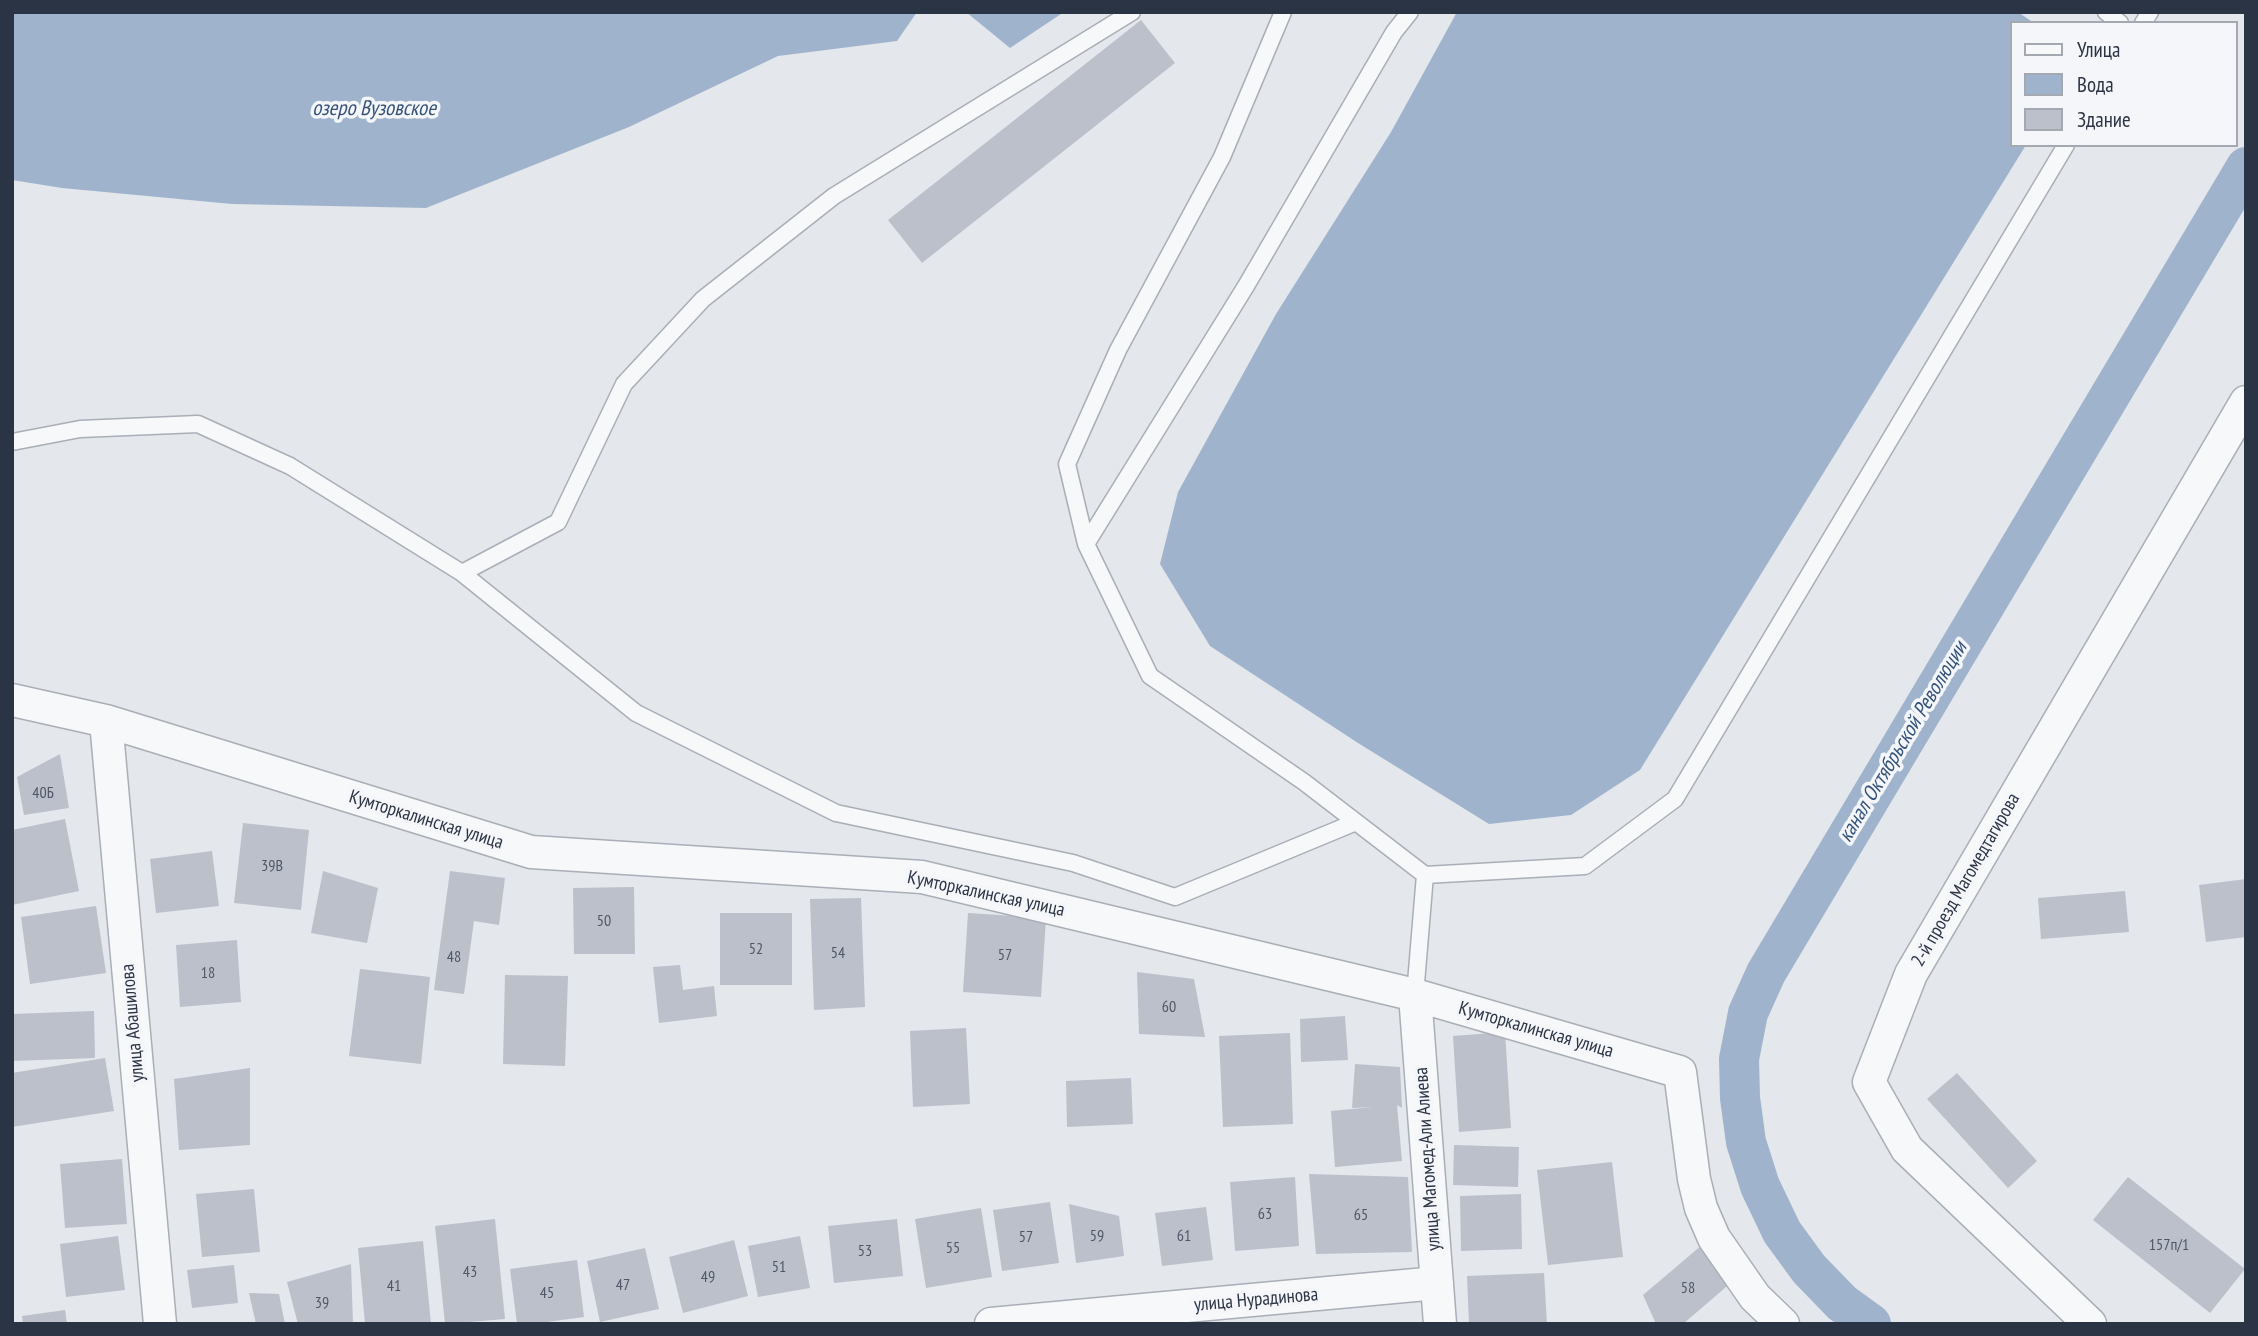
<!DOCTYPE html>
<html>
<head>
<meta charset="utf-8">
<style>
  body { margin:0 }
  #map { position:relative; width:2258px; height:1336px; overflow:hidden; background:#e4e7ec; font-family:"PT Sans Narrow",sans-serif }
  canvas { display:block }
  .frame { position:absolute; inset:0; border:14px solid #2b3445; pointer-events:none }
  .legend { position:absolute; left:2010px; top:21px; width:228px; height:126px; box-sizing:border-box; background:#f4f6f9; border:2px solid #a4a8b1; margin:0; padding:9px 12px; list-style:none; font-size:21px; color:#2b3445 }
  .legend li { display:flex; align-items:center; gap:14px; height:35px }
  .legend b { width:35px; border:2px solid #a4a8b1 }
</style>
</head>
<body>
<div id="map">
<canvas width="2258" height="1336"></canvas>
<div class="frame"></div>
<ul class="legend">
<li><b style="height:9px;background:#f7f8fa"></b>Улица</li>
<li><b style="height:19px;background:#9fb4cc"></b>Вода</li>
<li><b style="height:19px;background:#bbc0ca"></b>Здание</li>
</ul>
</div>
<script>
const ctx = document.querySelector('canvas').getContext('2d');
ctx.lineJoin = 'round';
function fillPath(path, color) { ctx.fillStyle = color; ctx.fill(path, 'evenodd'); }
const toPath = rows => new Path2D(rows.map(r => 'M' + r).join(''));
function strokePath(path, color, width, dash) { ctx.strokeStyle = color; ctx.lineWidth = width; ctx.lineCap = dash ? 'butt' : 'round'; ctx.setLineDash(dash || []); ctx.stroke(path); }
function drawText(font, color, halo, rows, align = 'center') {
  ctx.font = font + ' "PT Sans Narrow",sans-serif'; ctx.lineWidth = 7; ctx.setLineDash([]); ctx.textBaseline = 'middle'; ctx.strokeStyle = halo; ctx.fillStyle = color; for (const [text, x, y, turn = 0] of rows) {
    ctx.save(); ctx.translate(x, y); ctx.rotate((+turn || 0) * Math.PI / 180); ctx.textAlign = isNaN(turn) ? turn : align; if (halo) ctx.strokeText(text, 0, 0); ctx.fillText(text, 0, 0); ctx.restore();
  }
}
fillPath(toPath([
  [12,12,917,12,897,41,778,56,629,127,426,208,232,204,62,188,12,180],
  [966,12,1064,12,1010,48],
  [1457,12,2018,12,2034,23,2011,23,2011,145,2026,145,1640,770,1571,815,1489,824,1358,743,1210,646,1160,564,1178,492,1276,314,1391,132]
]), '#9fb4cc');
strokePath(toPath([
  [1871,1324,1842,1303,1809,1269,1782,1232,1760,1186,1746,1142,1740,1098,1739,1059,1748,1013,1766,973,2246,167]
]), '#9fb4cc', 40);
fillPath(toPath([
  [1141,20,1175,63,922,263,888,220],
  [60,754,69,808,24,815,17,777],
  [65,819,79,891,12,905,12,830],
  [243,823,309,830,301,910,234,903],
  [212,851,219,906,156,913,150,859],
  [323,871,378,888,367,943,311,933],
  [450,871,505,878,499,925,474,921,464,994,434,990],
  [2246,879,2246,937,2206,942,2199,885],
  [634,887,635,954,574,954,573,888],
  [2125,891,2129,932,2041,939,2038,898],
  [861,898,865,1007,814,1010,810,899],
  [96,906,106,973,30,984,21,917],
  [720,913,792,913,792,985,720,985],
  [968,913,1046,918,1041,997,963,992],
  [237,940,241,1002,180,1007,176,945],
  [680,965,683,990,714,986,717,1016,659,1023,653,967],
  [360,969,430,977,421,1064,349,1056],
  [1137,972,1194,979,1205,1037,1139,1034],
  [505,975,568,976,565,1066,503,1064],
  [94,1011,95,1058,12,1061,12,1014],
  [1345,1016,1348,1060,1301,1062,1300,1019],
  [966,1028,970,1104,913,1107,910,1031],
  [1505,1032,1511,1128,1459,1132,1453,1036],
  [1290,1033,1293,1124,1223,1127,1219,1036],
  [105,1058,114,1111,12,1127,12,1073],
  [1355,1064,1400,1067,1402,1108,1397,1105,1402,1161,1335,1167,1331,1111,1373,1107,1352,1108],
  [250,1068,250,1145,179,1150,174,1079],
  [1957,1073,2037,1161,2008,1188,1927,1099],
  [1131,1078,1133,1124,1067,1127,1066,1081],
  [1454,1145,1519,1147,1518,1187,1453,1185],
  [122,1159,127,1224,65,1228,60,1164],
  [1612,1162,1623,1257,1548,1265,1537,1170],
  [1309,1174,1408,1177,1412,1252,1316,1254],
  [1295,1177,1299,1246,1235,1251,1230,1182],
  [2128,1177,2245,1269,2210,1313,2093,1220],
  [254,1189,260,1252,202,1257,196,1194],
  [1521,1194,1522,1249,1461,1251,1460,1196],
  [1050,1202,1059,1263,1002,1271,993,1210],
  [1069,1204,1119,1216,1124,1256,1076,1263],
  [1206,1207,1213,1260,1162,1266,1155,1213],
  [981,1208,992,1277,926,1288,915,1219],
  [495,1219,505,1319,445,1324,435,1226],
  [897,1219,903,1276,834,1283,828,1226],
  [118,1236,125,1290,66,1297,60,1244],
  [800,1236,810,1288,758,1297,748,1246],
  [734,1240,748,1296,683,1313,669,1257],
  [423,1241,431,1324,365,1324,358,1248],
  [1702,1245,1733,1281,1683,1324,1656,1324,1643,1295],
  [645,1248,659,1309,600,1322,587,1261],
  [577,1260,584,1317,532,1324,517,1324,510,1269],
  [351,1264,353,1324,298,1324,287,1282],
  [234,1265,238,1303,192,1308,187,1270],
  [1544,1273,1547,1324,1469,1324,1467,1276],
  [249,1293,279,1294,285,1324,256,1324],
  [65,1310,67,1324,23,1324,22,1316]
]), '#bbc0ca');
const service = toPath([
  [1283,12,1222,157,1118,350,1067,464,1086,544,1150,676,1304,782,1425,875,1415,995],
  [2106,12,2120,23],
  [2143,23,2150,12],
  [12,442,80,429,198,424,290,466,462,573,636,713,836,813,1073,863,1175,897,1356,822],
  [1086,544,1246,286,1394,32,1410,12],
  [462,573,558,522,624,384,703,299,834,196,1132,12],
  [1425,875,1585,866,1675,799,2066,145]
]);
const minor = toPath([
  [12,700,106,721,531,852,922,877,1415,995,1680,1072,1694,1179,1701,1208,1714,1238,1755,1297,1783,1324],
  [106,721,160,1324],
  [1415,995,1440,1324],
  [991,1324,1437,1283],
  [2090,1324,1907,1149,1869,1082,1911,974,2246,402]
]);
strokePath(service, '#a9aeb7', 19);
strokePath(minor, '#a9aeb7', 35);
strokePath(service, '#f7f8fa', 16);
strokePath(minor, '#f7f8fa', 32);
drawText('16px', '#4f5766', null, [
  ["40Б",43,793],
  ["39В",272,866],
  ["50",604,921],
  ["52",756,949],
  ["54",838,953],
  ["57",1005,955],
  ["48",454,957],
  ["18",208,973],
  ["60",1169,1007],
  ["63",1265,1214],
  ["65",1361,1215],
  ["59",1097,1236],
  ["61",1184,1236],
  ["57",1026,1237],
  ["157п/1",2169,1245],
  ["55",953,1248],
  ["53",865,1251],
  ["51",779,1267],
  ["43",470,1272],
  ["49",708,1277],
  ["47",623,1285],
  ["41",394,1286],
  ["58",1688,1288],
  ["45",547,1293],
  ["39",322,1303]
]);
drawText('19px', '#2b3445', '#f4f6f9', [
  ["Кумторкалинская улица",426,820,17],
  ["2-й проезд Магомедтагирова",1966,880,-60],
  ["Кумторкалинская улица",986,894,12],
  ["улица Абашилова",133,1023,-95],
  ["Кумторкалинская улица",1536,1030,16],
  ["улица Магомед-Али Алиева",1428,1159,-94],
  ["улица Нурадинова",1256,1300,-5]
]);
drawText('italic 21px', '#34527a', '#f4f6f9', [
  ["озеро Вузовское",374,109],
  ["канал Октябрьской Революции",1903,742,-59]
]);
</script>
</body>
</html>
